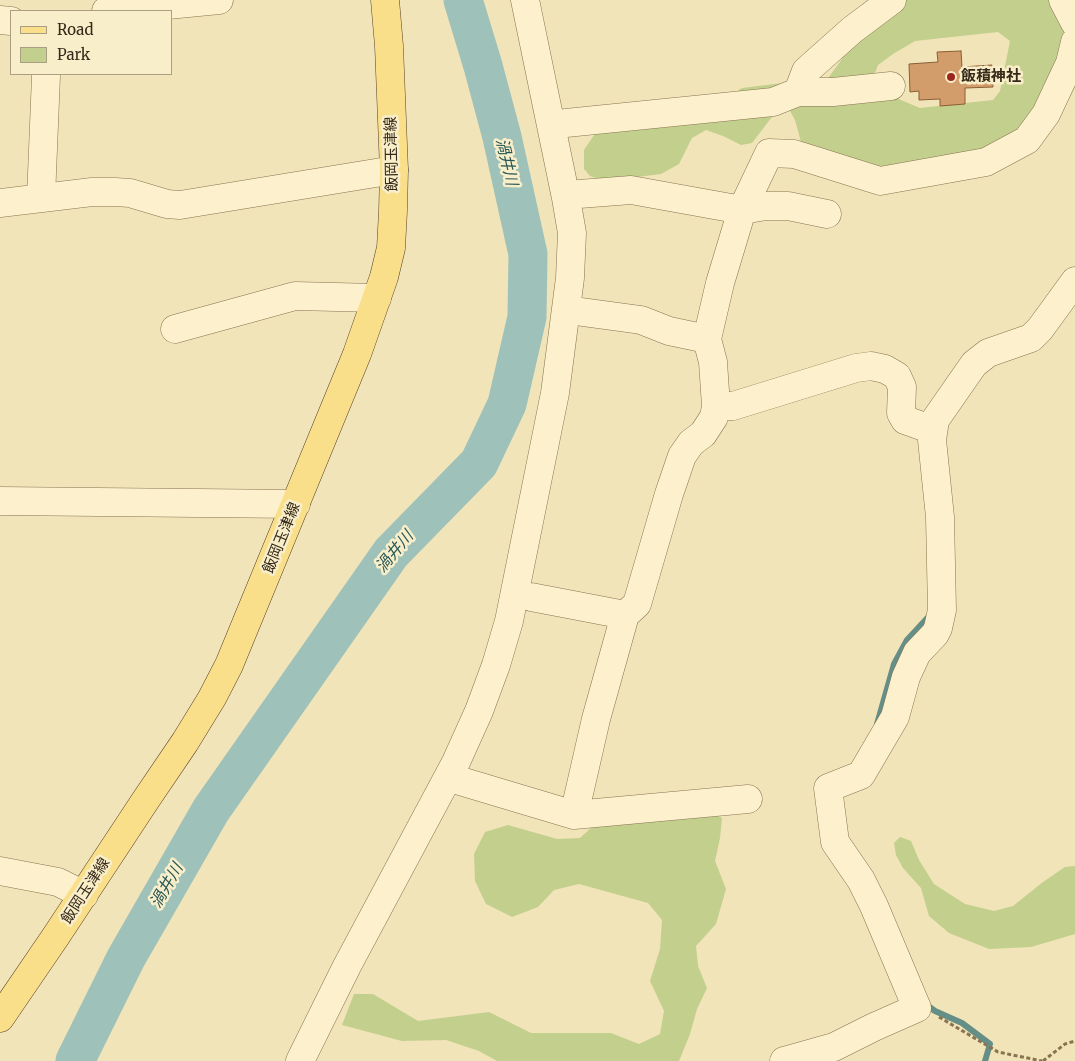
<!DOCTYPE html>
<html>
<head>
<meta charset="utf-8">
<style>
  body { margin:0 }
  #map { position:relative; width:1075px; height:1061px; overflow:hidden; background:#f1e4b8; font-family:Merriweather,serif }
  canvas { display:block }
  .legend { position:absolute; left:10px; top:10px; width:162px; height:65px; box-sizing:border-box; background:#f8eec9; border:1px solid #aa9f83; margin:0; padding:6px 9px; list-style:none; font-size:15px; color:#362919 }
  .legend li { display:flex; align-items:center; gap:10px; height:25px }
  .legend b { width:25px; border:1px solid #aa9f83 }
</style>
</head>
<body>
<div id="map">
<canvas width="1075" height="1061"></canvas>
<ul class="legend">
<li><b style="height:6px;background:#fadf8b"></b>Road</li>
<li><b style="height:14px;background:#c3cf8c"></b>Park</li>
</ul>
</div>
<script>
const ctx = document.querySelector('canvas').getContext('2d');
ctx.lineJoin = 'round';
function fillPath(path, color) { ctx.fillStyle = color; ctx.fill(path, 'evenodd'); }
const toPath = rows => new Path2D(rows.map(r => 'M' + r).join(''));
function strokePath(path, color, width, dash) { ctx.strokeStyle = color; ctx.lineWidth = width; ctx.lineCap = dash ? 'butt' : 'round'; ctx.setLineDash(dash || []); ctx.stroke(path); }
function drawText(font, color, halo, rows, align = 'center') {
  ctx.font = font + ' Merriweather,"Noto Sans JP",serif'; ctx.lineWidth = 5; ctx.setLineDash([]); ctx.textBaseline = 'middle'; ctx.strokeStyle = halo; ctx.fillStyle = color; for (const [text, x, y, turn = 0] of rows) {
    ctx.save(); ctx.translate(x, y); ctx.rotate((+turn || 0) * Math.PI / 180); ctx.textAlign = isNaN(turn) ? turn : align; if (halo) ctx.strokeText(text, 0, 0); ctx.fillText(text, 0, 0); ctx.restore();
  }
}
fillPath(toPath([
  [906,0,1056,0,1068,24,1067,42,1022,132,983,151,881,171,801,142,795,120,789,109,775,113,752,143,741,145,723,136,706,130,692,138,679,164,661,174,605,181,590,176,584,169,584,150,596,132,722,101,742,88,791,82,803,105,814,106,829,77,857,38],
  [998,32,1010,41,1000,91,993,100,920,108,896,98,874,76,878,65,893,54,915,41],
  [709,812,722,818,720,838,715,861,726,889,716,924,696,946,698,966,707,988,697,1009,690,1034,679,1061,497,1061,479,1051,446,1040,402,1041,342,1025,354,994,373,994,418,1021,489,1012,531,1033,611,1033,639,1044,660,1034,664,1011,650,981,660,949,662,920,648,903,579,884,554,890,538,907,512,917,486,904,475,881,474,854,485,832,508,825,557,839,580,838,594,825],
  [900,837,911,841,919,860,934,884,965,904,994,911,1013,906,1043,882,1065,867,1075,866,1075,934,1031,947,989,949,949,933,929,916,921,888,903,868,896,855,894,843]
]), '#c3cf8c');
strokePath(toPath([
  [877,724,894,664,907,640,931,614],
  [924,1003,935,1011,962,1023,990,1044,985,1061]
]), '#658e87', 6);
strokePath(toPath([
  [75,1061,126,958,211,810,391,553,479,463,507,404,527,317,528,254,502,137,483,66,463,0]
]), '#9ec1b9', 39);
const building = toPath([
  [961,51,962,67,992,65,993,87,965,88,965,104,940,106,940,99,919,100,919,91,910,92,909,64,938,62,937,52,961,51]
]);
fillPath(building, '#d39d6b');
strokePath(building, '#8a5d36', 1);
const minor = toPath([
  [1063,0,1075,23],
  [106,11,219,0],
  [0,20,11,21],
  [798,92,806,71,852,30,892,0],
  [566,123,773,102,798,92,833,92,891,86],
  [579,194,631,190,742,210,766,206,788,206,827,214],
  [41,198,46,76],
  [0,203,92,192,115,192,130,193,167,204,180,205,394,170],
  [582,312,641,320,669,331,707,339],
  [175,329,295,296,377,298],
  [716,403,723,406,733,406,856,368,871,366,885,369,897,376,902,387,901,413,905,420,933,430],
  [0,501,296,504],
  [531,597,625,615],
  [457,780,574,815,748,799],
  [574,815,596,719,625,615,637,604,669,494,682,456,691,443,703,434,714,417,716,406,713,362,707,339,720,283,742,210,769,153,794,154,880,181,986,162,1027,140,1046,114,1070,63,1075,42],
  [0,871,58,882,84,895],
  [300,1061,347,966,456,762,479,711,496,665,509,621,555,393,570,278,572,233,566,198,525,0],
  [784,1061,834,1047,874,1027,917,1008,874,906,861,880,835,842,828,788,861,775,895,717,906,677,917,653,935,634,938,628,942,610,940,517,932,440,935,420,974,364,988,353,1031,338,1040,329,1075,281]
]);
const major = toPath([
  [0,1018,56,936,145,801,185,742,212,698,229,665,357,354,384,277,391,248,393,211,394,170,389,46,385,0]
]);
strokePath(minor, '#887352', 29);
strokePath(major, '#554028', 29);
strokePath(toPath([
  [939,1017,998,1052,1042,1061],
  [1043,1061,1065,1044,1075,1041]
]), '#887352', 3, [4, 2.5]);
strokePath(minor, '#fcf1cc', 28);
strokePath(major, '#fadf8b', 28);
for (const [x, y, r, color] of [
  [951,77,5,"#9c251d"]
]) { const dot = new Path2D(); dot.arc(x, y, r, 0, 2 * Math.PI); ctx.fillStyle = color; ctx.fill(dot); strokePath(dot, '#f8eec9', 2); }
drawText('bold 15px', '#362919', '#f8eec9', [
  ["飯積神社",961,77]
], 'left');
drawText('15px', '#362919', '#f8eec9', [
  ["飯岡玉津線",392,154,-91],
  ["飯岡玉津線",282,538,-68],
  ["飯岡玉津線",86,891,-57]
]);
drawText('italic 16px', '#275757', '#f8eec9', [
  ["渦井川",506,162,77],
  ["渦井川",395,552,-50],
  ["渦井川",167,886,-60]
]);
</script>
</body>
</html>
